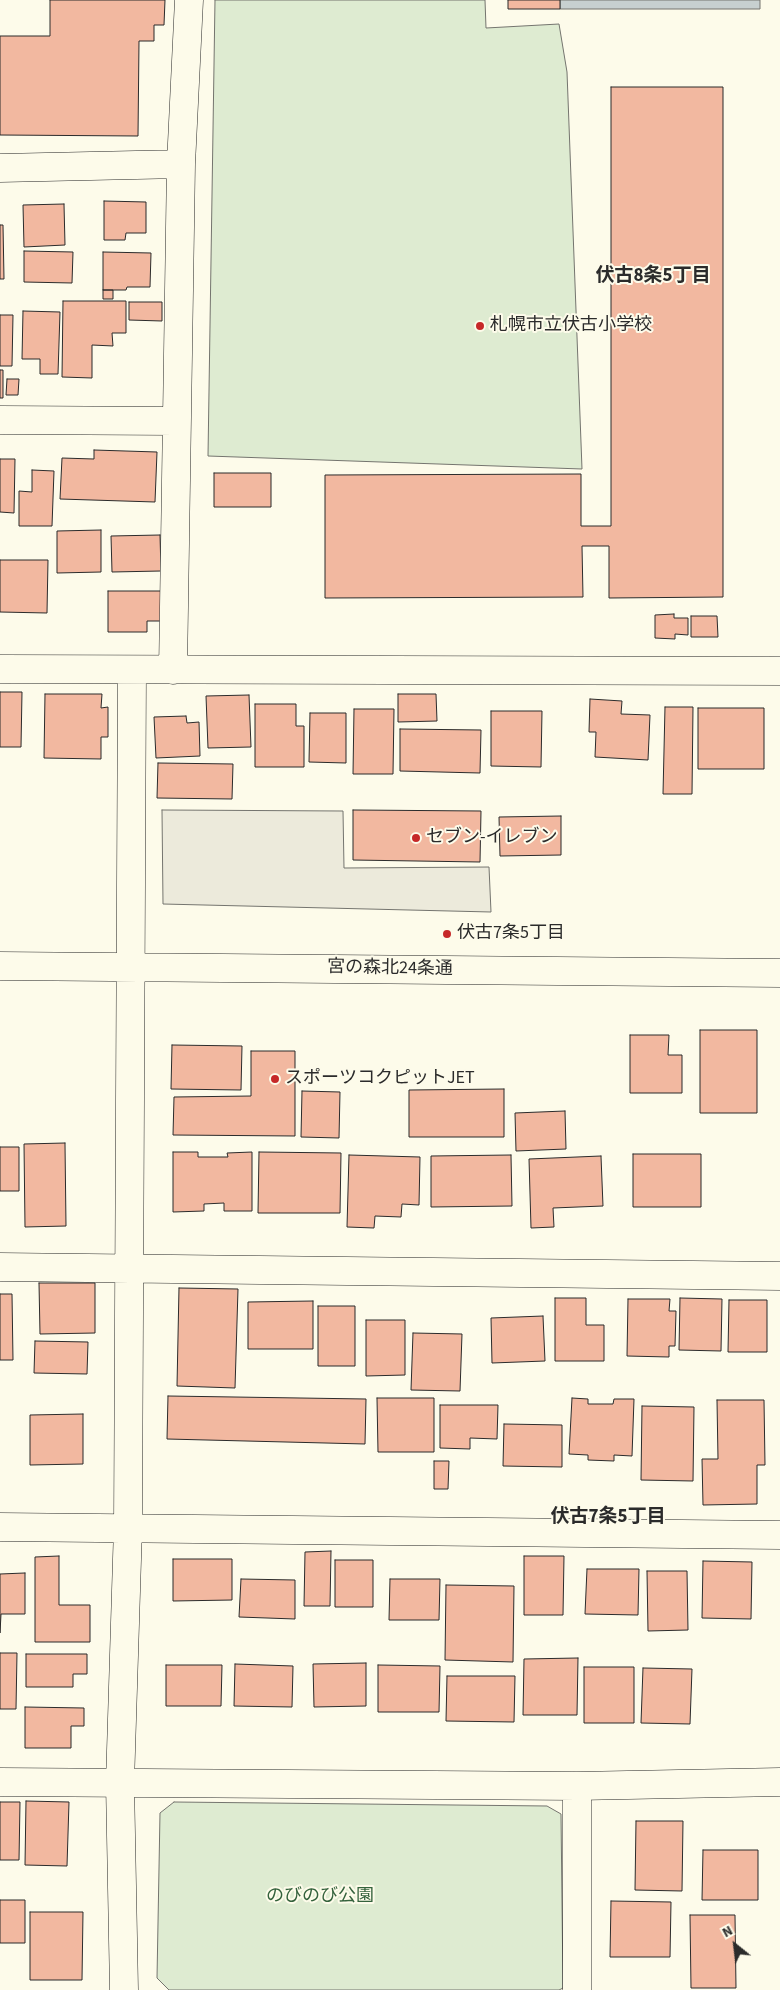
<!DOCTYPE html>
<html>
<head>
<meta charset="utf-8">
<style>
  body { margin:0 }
  #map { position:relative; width:780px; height:1990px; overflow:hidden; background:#fdfbea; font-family:"Source Sans 3",sans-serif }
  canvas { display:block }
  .north { position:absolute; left:710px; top:1920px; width:50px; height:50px; -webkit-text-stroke:4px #fdfbea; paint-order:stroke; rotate:331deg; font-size:14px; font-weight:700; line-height:20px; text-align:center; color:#2b2b2b }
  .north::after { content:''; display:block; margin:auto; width:18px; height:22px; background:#2b2b2b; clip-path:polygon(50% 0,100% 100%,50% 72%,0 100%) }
</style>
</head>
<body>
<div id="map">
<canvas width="780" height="1990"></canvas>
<div class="north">N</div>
</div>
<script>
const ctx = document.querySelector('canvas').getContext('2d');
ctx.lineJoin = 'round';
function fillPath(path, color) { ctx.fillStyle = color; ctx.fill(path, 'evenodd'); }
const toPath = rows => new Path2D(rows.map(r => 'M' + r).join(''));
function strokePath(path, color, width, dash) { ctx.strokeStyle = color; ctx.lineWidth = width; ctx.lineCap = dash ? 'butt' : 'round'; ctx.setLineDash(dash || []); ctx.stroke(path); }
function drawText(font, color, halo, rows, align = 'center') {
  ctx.font = font + ' "Source Sans 3","Noto Sans JP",sans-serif'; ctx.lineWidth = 4; ctx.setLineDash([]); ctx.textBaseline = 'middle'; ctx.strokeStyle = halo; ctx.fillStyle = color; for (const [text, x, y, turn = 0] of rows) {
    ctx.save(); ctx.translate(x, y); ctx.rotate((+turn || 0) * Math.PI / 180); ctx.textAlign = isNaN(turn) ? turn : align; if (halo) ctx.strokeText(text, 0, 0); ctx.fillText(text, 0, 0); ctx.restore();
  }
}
const green = toPath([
  [215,0,485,0,486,28,559,24,567,72,582,469,208,456,215,0],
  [174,1802,547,1806,561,1814,563,1988,559,1990,169,1990,157,1978,160,1813,174,1802]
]);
fillPath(green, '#deebd1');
strokePath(green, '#74746e', 1);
const parking = toPath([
  [162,810,343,811,344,868,489,867,491,912,163,904,162,810]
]);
fillPath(parking, '#eceadb');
strokePath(parking, '#74746e', 1);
const water = toPath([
  [560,0,760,0,760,9,560,9,560,0]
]);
fillPath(water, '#c7d0d0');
strokePath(water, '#74746e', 1);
const building = toPath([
  [50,0,165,0,164,25,154,25,154,41,139,41,138,136,0,135,0,36,50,36,50,0],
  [508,0,560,0,560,9,508,9,508,0],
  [611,87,723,87,723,597,609,598,609,546,582,546,583,597,325,598,325,475,581,474,581,526,611,526,611,87],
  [104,201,146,202,146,233,126,233,125,240,104,240,104,201],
  [64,204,65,245,24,247,23,205,64,204],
  [0,225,3,225,4,279,0,279,0,225],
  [24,251,73,252,72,283,24,282,24,251],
  [103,252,151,253,150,287,127,287,126,290,103,290,103,252],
  [103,290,113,290,113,299,103,299,103,290],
  [63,301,126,301,126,333,112,333,113,346,92,345,92,378,62,377,63,301],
  [129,302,162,302,162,321,129,320,129,302],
  [23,311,60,312,58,374,40,374,40,359,22,359,23,311],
  [0,315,13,315,12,366,0,366,0,315],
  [0,370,3,370,3,398,0,398,0,370],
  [7,379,19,379,18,395,6,395,7,379],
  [94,450,157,452,155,502,60,499,62,458,94,459,94,450],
  [0,459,15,459,14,513,0,512,0,459],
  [32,470,54,471,52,526,19,526,19,491,32,492,32,470],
  [214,473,271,473,271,507,214,507,214,473],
  [101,530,101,572,57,573,57,531,101,530],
  [160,535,161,571,112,572,111,536,160,535],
  [0,560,48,560,47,613,0,612,0,560],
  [108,591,162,591,161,621,147,621,147,632,108,632,108,591],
  [674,614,674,618,688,618,688,635,675,634,675,639,655,638,655,615,674,614],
  [691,616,717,616,718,637,691,637,691,616],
  [0,692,22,692,21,747,0,747,0,692],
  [45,694,102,694,101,708,108,707,108,737,101,737,101,759,44,758,45,694],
  [398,694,436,694,437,721,398,722,398,694],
  [249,695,251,747,208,748,206,696,249,695],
  [590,699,622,701,621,714,650,715,648,760,595,757,596,732,589,732,590,699],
  [255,704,296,704,296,726,304,726,304,767,255,767,255,704],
  [665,707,693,707,692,794,663,794,665,707],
  [698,708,764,708,764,769,698,769,698,708],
  [354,709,394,709,393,774,353,774,354,709],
  [491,711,542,711,541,767,491,766,491,711],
  [310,713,346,713,346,763,309,762,310,713],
  [186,716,187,723,199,722,200,756,156,758,154,717,186,716],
  [400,729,481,730,480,773,400,771,400,729],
  [158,763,233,764,232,799,157,798,158,763],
  [353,810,481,811,480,862,353,860,353,810],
  [561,816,561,855,500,856,499,817,561,816],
  [700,1030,757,1030,757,1113,700,1113,700,1030],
  [630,1035,669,1035,668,1055,682,1055,682,1093,630,1093,630,1035],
  [172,1045,242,1046,241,1090,171,1089,172,1045],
  [251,1051,295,1051,295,1136,173,1135,174,1097,251,1096,251,1051],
  [504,1089,504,1137,409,1137,409,1090,504,1089],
  [302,1091,340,1092,339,1138,301,1137,302,1091],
  [565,1111,566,1149,516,1151,515,1113,565,1111],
  [65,1143,66,1226,25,1227,24,1144,65,1143],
  [0,1147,19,1147,19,1191,0,1191,0,1147],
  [173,1152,198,1152,198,1157,228,1157,227,1153,252,1152,252,1211,224,1211,224,1203,204,1204,204,1211,173,1212,173,1152],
  [259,1152,341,1153,340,1213,258,1213,259,1152],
  [633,1154,701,1154,701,1207,633,1207,633,1154],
  [349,1155,420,1157,419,1205,402,1204,401,1217,375,1216,374,1228,347,1227,349,1155],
  [511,1155,512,1206,431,1207,431,1156,511,1155],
  [601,1156,603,1206,553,1208,554,1227,531,1228,529,1159,601,1156],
  [39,1283,95,1283,95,1333,40,1334,39,1283],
  [179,1288,238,1289,235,1388,177,1386,179,1288],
  [0,1294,12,1294,13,1360,0,1360,0,1294],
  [555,1298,586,1298,586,1325,604,1325,604,1361,555,1361,555,1298],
  [680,1298,722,1299,721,1351,679,1350,680,1298],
  [628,1299,670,1299,669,1311,676,1311,675,1346,669,1346,669,1357,627,1356,628,1299],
  [729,1300,767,1300,767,1352,728,1352,729,1300],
  [313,1301,313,1349,248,1349,248,1302,313,1301],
  [318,1306,355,1306,355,1366,318,1366,318,1306],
  [543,1316,545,1361,492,1363,491,1318,543,1316],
  [366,1320,405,1320,405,1375,366,1376,366,1320],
  [413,1333,462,1334,460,1391,411,1390,413,1333],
  [35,1341,88,1342,87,1374,34,1373,35,1341],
  [168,1396,366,1399,365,1444,167,1439,168,1396],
  [377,1398,434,1398,434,1452,378,1452,377,1398],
  [572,1398,588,1399,588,1404,613,1404,614,1399,634,1399,632,1456,614,1455,614,1461,588,1460,588,1455,569,1454,572,1398],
  [717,1400,764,1400,765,1465,757,1465,757,1504,703,1505,702,1459,718,1459,717,1400],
  [440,1405,498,1405,497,1439,470,1438,470,1449,440,1448,440,1405],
  [642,1406,694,1407,693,1481,641,1480,642,1406],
  [83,1414,83,1464,30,1465,30,1415,83,1414],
  [504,1424,562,1425,562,1467,503,1466,504,1424],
  [434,1461,449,1461,448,1489,434,1489,434,1461],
  [331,1551,330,1606,304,1606,305,1552,331,1551],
  [59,1556,59,1605,90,1605,90,1642,35,1642,35,1557,59,1556],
  [524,1556,564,1556,563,1615,524,1615,524,1556],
  [173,1559,232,1559,232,1600,173,1601,173,1559],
  [335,1560,373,1560,373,1607,335,1607,335,1560],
  [703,1561,752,1562,751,1619,702,1618,703,1561],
  [587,1569,639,1569,638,1615,585,1614,587,1569],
  [647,1571,687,1571,688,1630,648,1631,647,1571],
  [25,1573,25,1614,1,1614,0,1633,0,1574,25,1573],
  [241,1579,295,1580,295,1619,239,1617,241,1579],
  [390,1579,440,1579,439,1620,389,1620,390,1579],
  [446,1585,514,1586,513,1662,445,1660,446,1585],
  [0,1653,17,1653,16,1709,0,1709,0,1653],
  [26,1654,87,1654,87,1674,73,1674,73,1687,26,1687,26,1654],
  [578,1658,577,1715,523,1715,524,1659,578,1658],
  [366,1663,366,1706,314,1707,313,1664,366,1663],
  [235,1664,293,1666,292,1707,234,1706,235,1664],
  [166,1665,222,1665,221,1706,166,1706,166,1665],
  [378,1665,440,1666,439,1712,378,1712,378,1665],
  [584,1667,634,1667,634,1723,584,1723,584,1667],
  [643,1668,692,1669,690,1724,641,1723,643,1668],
  [447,1676,515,1676,514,1722,446,1721,447,1676],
  [25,1707,84,1708,84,1726,71,1726,71,1748,25,1748,25,1707],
  [26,1801,69,1802,67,1866,25,1865,26,1801],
  [0,1802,20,1802,19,1860,0,1860,0,1802],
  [636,1821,683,1821,682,1891,635,1890,636,1821],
  [703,1850,758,1850,758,1900,702,1900,703,1850],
  [0,1900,25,1900,25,1943,0,1943,0,1900],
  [611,1901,671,1902,670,1957,610,1957,611,1901],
  [30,1912,83,1912,82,1980,30,1980,30,1912],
  [690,1915,735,1915,736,1988,691,1988,690,1915]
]);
fillPath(building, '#f2b8a0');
strokePath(building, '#2b2b2b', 1);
const minor = toPath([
  [0,168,181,164],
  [0,420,175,421],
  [0,669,780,671],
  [173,670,181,164,189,0],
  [0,966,780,973],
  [0,1267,780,1276],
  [0,1527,780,1535],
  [0,1782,577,1786,780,1782],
  [577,1786,577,1990],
  [124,1990,120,1783,128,1527,132,670]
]);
strokePath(minor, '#2b2b2b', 29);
strokePath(minor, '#fdfbea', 28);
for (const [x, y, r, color] of [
  [480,326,5,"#c62828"],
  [416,838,5,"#c62828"],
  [447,934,5,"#c62828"],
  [275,1079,5,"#c62828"]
]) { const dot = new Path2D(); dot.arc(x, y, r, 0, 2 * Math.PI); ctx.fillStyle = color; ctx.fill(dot); strokePath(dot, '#fdfbea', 2); }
drawText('18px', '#2b2b2b', '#fdfbea', [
  ["札幌市立伏古小学校",490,326],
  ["セブン-イレブン",426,838],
  ["伏古7条5丁目",457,934],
  ["スポーツコクピットJET",285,1079]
], 'left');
drawText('18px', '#2b2b2b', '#fdfbea', [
  ["宮の森北24条通",390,969,1]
]);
drawText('18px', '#34623c', '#fdfbea', [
  ["のびのび公園",320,1897]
]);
drawText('bold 19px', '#2b2b2b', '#fdfbea', [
  ["伏古8条5丁目",653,277],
  ["伏古7条5丁目",608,1518]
]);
</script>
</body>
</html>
